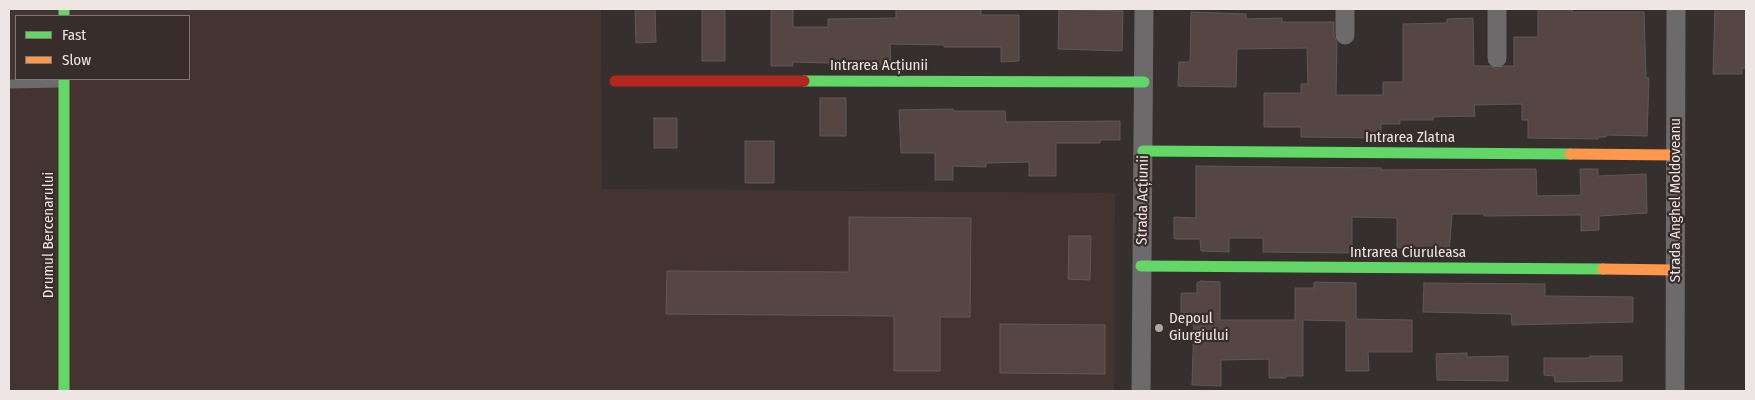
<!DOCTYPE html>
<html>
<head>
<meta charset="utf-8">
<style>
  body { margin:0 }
  #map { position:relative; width:1755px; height:400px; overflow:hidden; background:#352f2e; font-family:"Fira Sans Condensed",sans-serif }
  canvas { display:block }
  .frame { position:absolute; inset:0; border:10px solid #ede6e4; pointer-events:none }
  .legend { position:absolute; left:15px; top:15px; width:175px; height:65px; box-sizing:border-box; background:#382d2b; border:1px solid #807775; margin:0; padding:6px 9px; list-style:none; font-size:15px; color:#ede6e4 }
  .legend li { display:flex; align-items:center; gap:10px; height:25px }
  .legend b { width:25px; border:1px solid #807775 }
</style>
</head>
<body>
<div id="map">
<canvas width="1755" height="400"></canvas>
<div class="frame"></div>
<ul class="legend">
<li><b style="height:6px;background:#63d668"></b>Fast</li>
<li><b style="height:6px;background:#ff974d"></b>Slow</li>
</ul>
</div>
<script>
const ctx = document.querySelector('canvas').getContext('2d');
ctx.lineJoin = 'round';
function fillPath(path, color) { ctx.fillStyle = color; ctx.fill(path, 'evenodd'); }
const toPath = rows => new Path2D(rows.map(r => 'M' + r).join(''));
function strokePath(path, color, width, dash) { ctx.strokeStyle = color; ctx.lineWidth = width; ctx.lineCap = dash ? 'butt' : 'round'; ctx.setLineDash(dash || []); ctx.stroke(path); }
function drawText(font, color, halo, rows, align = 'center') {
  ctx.font = font + ' "Fira Sans Condensed",sans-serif'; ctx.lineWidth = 4.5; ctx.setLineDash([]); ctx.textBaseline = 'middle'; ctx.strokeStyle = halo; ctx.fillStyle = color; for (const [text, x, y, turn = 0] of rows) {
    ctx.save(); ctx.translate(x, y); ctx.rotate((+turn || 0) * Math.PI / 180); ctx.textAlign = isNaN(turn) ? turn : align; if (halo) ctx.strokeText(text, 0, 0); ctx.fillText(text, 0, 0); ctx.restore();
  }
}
fillPath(toPath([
  [9,9,601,9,602,189,1115,193,1114,391,9,391],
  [16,16,189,16,189,79,16,79]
]), '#443431');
const building = toPath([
  [635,9,655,9,656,42,636,43,635,9],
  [702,9,725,9,725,61,702,61,702,9],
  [771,9,793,9,793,27,828,27,828,19,896,18,896,9,981,9,981,15,1019,15,1019,61,1001,62,1001,47,944,47,944,45,890,44,891,67,872,66,872,64,829,65,829,63,793,62,793,66,771,66,771,9],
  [1059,9,1123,11,1122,51,1058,49,1059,9],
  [1538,9,1572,9,1572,12,1644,12,1646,78,1649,78,1647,136,1606,135,1606,137,1598,137,1598,139,1528,138,1528,120,1522,120,1522,104,1474,105,1475,116,1433,117,1433,120,1400,120,1400,124,1381,124,1381,138,1301,137,1301,127,1264,127,1264,93,1301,93,1301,84,1308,84,1307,48,1237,49,1236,87,1178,86,1179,62,1190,62,1191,12,1246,14,1246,19,1282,18,1282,22,1334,22,1334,35,1337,43,1336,95,1383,95,1383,82,1403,82,1403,24,1447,23,1447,19,1473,18,1474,66,1490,66,1497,69,1504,66,1514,66,1514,37,1538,37,1538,9],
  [1715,9,1746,9,1746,68,1742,68,1742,74,1713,74,1715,9],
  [820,98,846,98,846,136,820,136,820,98],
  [953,109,953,111,1005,111,1006,122,1120,121,1120,140,1100,140,1100,143,1056,143,1056,176,1029,176,1029,162,986,163,986,167,953,166,953,180,935,180,935,153,901,153,899,110,953,109],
  [654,118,677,118,677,148,654,148,654,118],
  [745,141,774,141,774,183,745,183,745,141],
  [1196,166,1381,168,1381,170,1536,169,1537,196,1581,195,1580,169,1598,169,1598,176,1646,174,1647,213,1599,216,1599,230,1581,231,1581,215,1484,216,1484,214,1452,214,1449,253,1411,253,1411,248,1397,248,1397,218,1352,217,1352,253,1263,252,1263,238,1229,238,1229,252,1201,251,1200,239,1174,239,1174,217,1196,218,1196,166],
  [849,217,971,218,970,317,940,317,940,371,894,371,894,316,666,314,667,271,849,272,849,217],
  [1069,236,1091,236,1090,280,1068,279,1069,236],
  [1201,281,1220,282,1220,320,1295,320,1295,288,1314,288,1314,282,1356,283,1356,319,1412,320,1412,352,1368,352,1369,371,1346,371,1346,321,1303,320,1303,376,1286,376,1286,378,1269,378,1269,359,1221,360,1221,386,1192,385,1194,318,1181,318,1181,293,1197,293,1197,283,1201,281],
  [1424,283,1545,284,1545,296,1633,297,1633,322,1512,325,1511,314,1423,312,1424,283],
  [1000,324,1105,325,1105,374,1000,373,1000,324],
  [1467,353,1467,357,1508,356,1508,381,1437,380,1436,354,1467,353],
  [1590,356,1622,356,1622,381,1555,382,1554,376,1544,375,1544,358,1590,358,1590,356]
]);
fillPath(building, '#564643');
strokePath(building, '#5e5958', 1);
strokePath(toPath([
  [9,84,61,83]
]), '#6c6a6a', 9);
strokePath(toPath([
  [1345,9,1345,35],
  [1497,9,1497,58],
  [1141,391,1144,9],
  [1675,391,1676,9]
]), '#6c6a6a', 19);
strokePath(toPath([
  [64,9,64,16],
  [64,79,64,391],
  [804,81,1144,82],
  [1143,151,1570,154],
  [1141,266,1603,269]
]), '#63d668', 11);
strokePath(toPath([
  [1570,154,1676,155],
  [1603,269,1675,270]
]), '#ff974d', 11);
strokePath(toPath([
  [615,81,804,81]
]), '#b3261e', 11);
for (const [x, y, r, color] of [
  [1159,328,5,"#ada6a4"]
]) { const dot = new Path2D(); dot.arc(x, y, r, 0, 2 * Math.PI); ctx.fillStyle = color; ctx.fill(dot); strokePath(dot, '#382d2b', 2); }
drawText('15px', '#ede6e4', '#382d2b', [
  ["Intrarea Acțiunii",879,66],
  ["Intrarea Zlatna",1410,138],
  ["Strada Acțiunii",1143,200,-89],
  ["Strada Anghel Moldoveanu",1676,200,-90],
  ["Drumul Bercenarului",49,235,-90],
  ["Intrarea Ciuruleasa",1408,253]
]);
drawText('15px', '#ede6e4', '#382d2b', [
  ["Depoul",1169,319],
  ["Giurgiului",1169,336]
], 'left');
</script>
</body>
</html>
